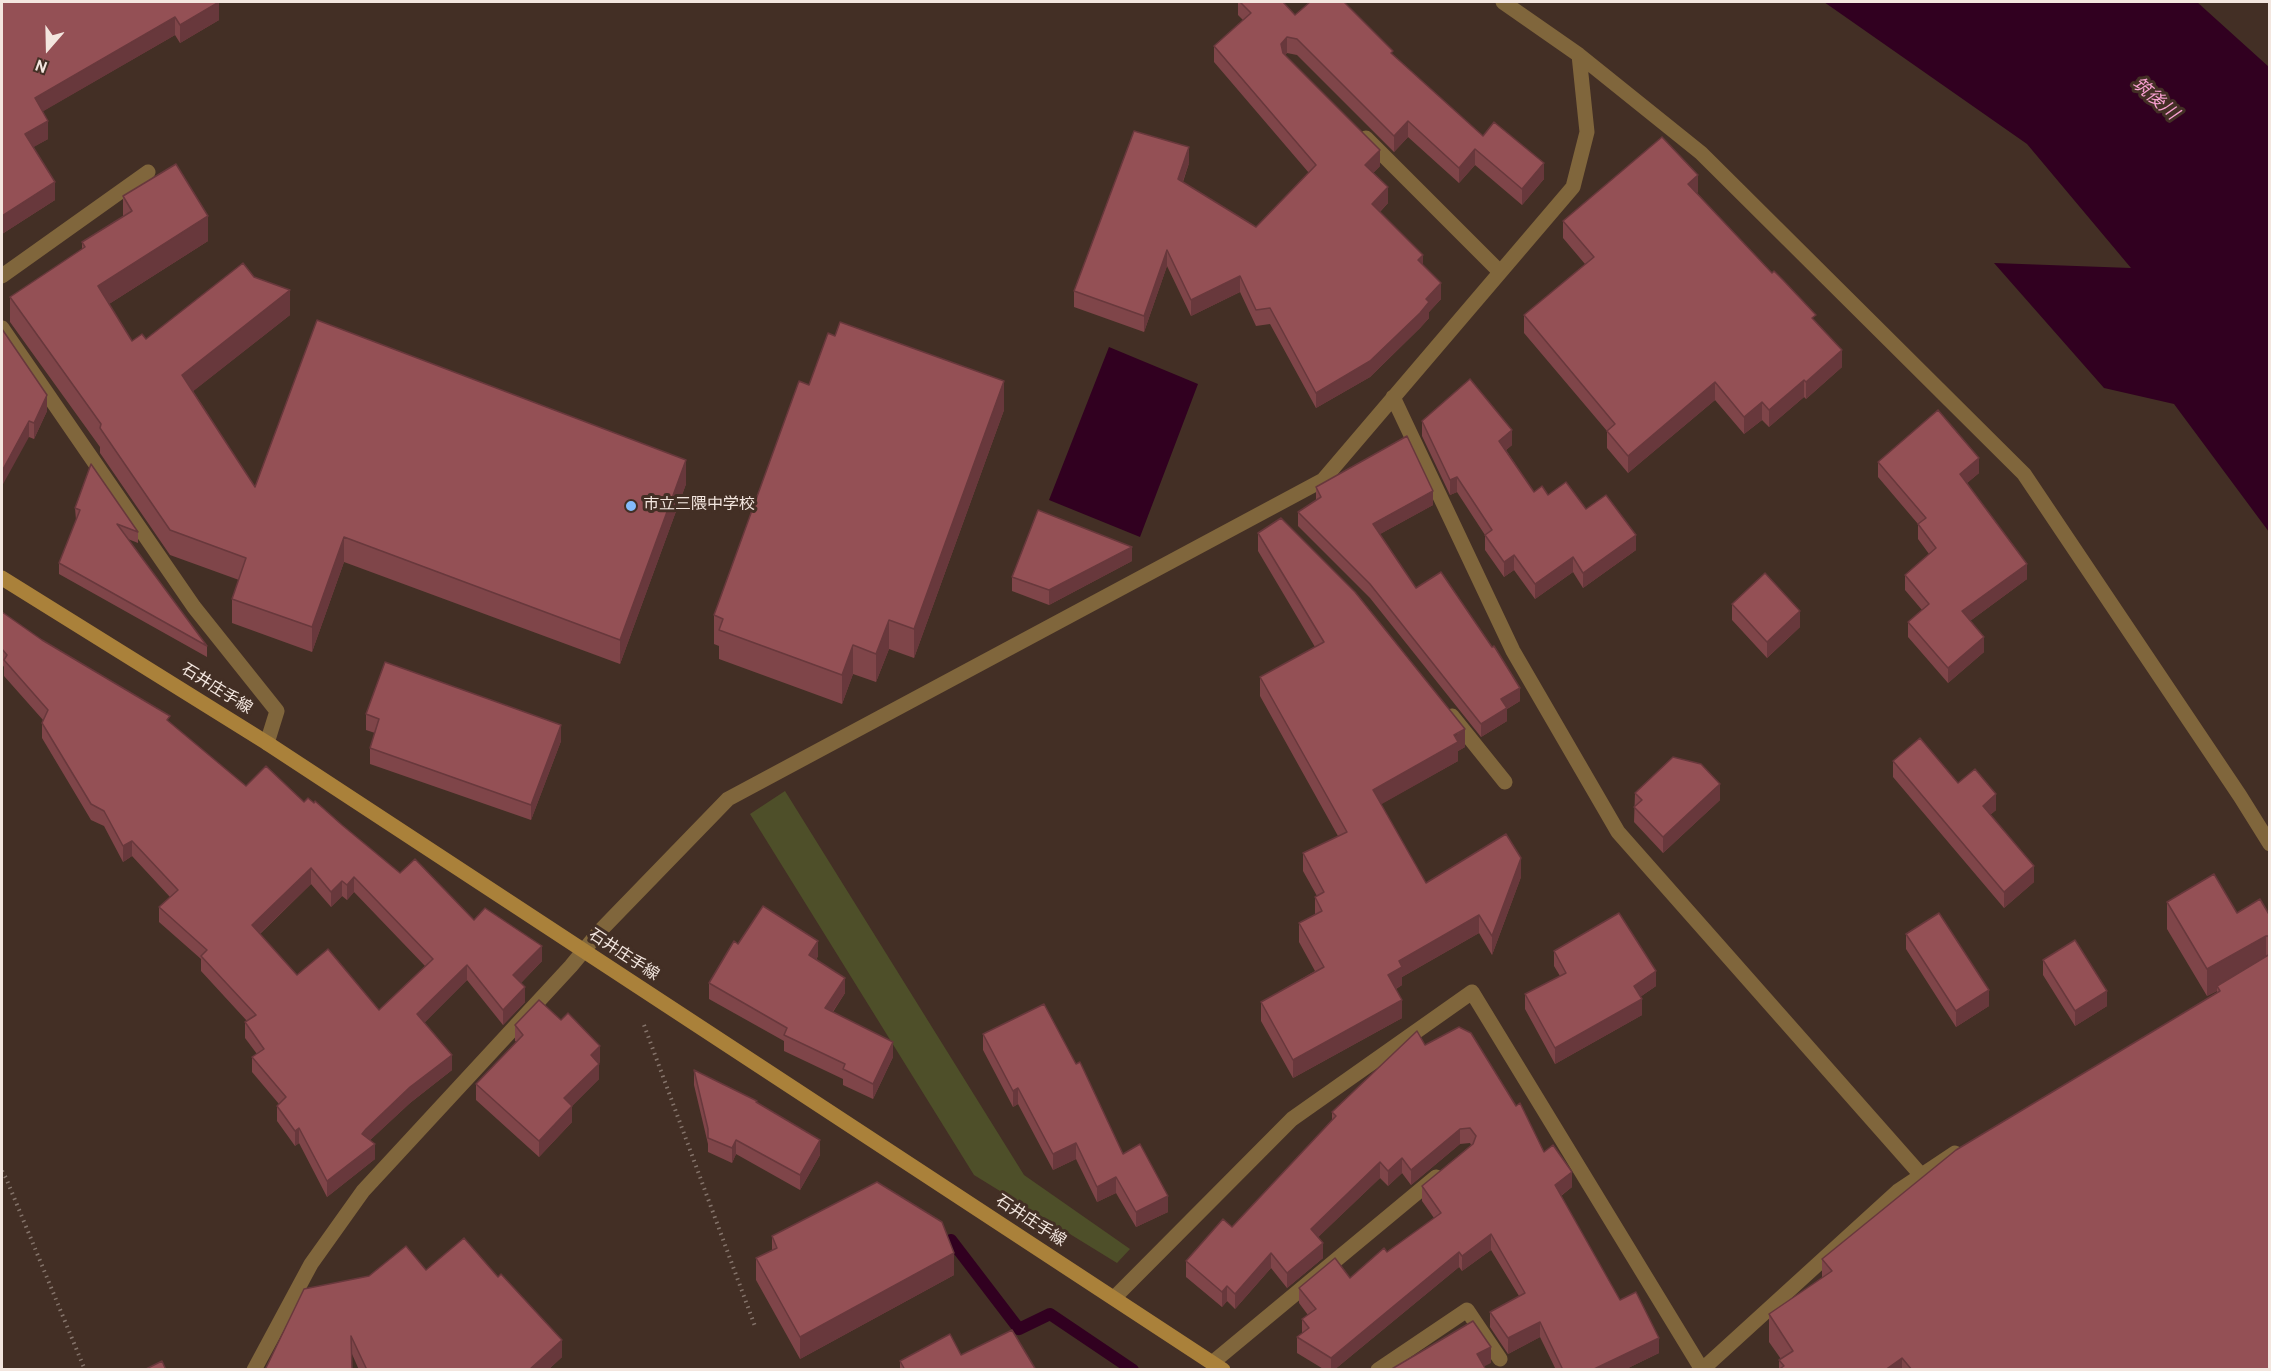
<!DOCTYPE html>
<html>
<head>
<meta charset="utf-8">
<style>
  body { margin:0 }
  #map { position:relative; width:2271px; height:1371px; overflow:hidden; background:#432f25; font-family:Overpass,sans-serif }
  canvas { display:block }
  .frame { position:absolute; inset:0; border:3px solid #f3e6df; pointer-events:none }
  .north { position:absolute; left:18px; top:18px; width:60px; height:60px; -webkit-text-stroke:4px #432f25; paint-order:stroke; rotate:200deg; font-size:16px; font-weight:700; line-height:24px; text-align:center; color:#f3e6df }
  .north::after { content:''; display:block; margin:auto; width:21px; height:27px; background:#f3e6df; clip-path:polygon(50% 0,100% 100%,50% 72%,0 100%) }
</style>
</head>
<body>
<div id="map">
<canvas width="2271" height="1371"></canvas>
<div class="frame"></div>
<div class="north">N</div>
</div>
<script>
const ctx = document.querySelector('canvas').getContext('2d');
ctx.lineJoin = 'round';
function fillPath(path, color) { ctx.fillStyle = color; ctx.fill(path, 'evenodd'); }
const toPath = rows => new Path2D(rows.map(r => 'M' + r).join(''));
function strokePath(path, color, width, dash) { ctx.strokeStyle = color; ctx.lineWidth = width; ctx.lineCap = dash ? 'butt' : 'round'; ctx.setLineDash(dash || []); ctx.stroke(path); }
function drawText(font, color, halo, rows, align = 'center') {
  ctx.font = font + ' Overpass,"Noto Sans JP",sans-serif'; ctx.lineWidth = 6; ctx.setLineDash([]); ctx.textBaseline = 'middle'; ctx.strokeStyle = halo; ctx.fillStyle = color; for (const [text, x, y, turn = 0] of rows) {
    ctx.save(); ctx.translate(x, y); ctx.rotate((+turn || 0) * Math.PI / 180); ctx.textAlign = isNaN(turn) ? turn : align; if (halo) ctx.strokeText(text, 0, 0); ctx.fillText(text, 0, 0); ctx.restore();
  }
}
fillPath(toPath([
  [785,791,1024,1175,1130,1249,1117,1263,974,1175,750,814]
]), '#4e4f29');
fillPath(toPath([
  [1824,2,2197,2,2269,67,2269,532,2174,404,2104,388,1994,263,2131,268,2027,144],
  [1109,347,1198,384,1140,537,1049,500]
]), '#310020');
strokePath(toPath([
  [951,1240,1019,1329,1050,1314,1133,1370]
]), '#310020', 12);
strokePath(toPath([
  [644,1025,756,1329],
  [2,1171,6,1178,85,1370]
]), '#85746b', 4, [1.5, 4.5]);
strokePath(toPath([
  [1503,2,1579,55,1701,153,2024,474,2240,796,2270,844],
  [1366,138,1500,272],
  [2,276,148,172],
  [2,328,194,607,277,711,267,743],
  [1393,397,1513,651,1618,832,1921,1175],
  [1452,716,1505,782],
  [1114,1298,1292,1119,1472,992,1701,1368],
  [1212,1363,1436,1177],
  [254,1370,311,1264,363,1191,571,966,599,932,728,799,1323,480,1573,187,1587,132,1579,55],
  [1378,1370,1467,1310,1500,1359],
  [1699,1370,1706,1366,1898,1191,1955,1153]
]), '#80663c', 15);
strokePath(toPath([
  [2,578,267,743,1223,1370]
]), '#aa813a', 15);
fillPath(toPath([
  [2,2,219,20,180,43,175,35,43,111,48,139,33,147,55,200,2,234],
  [1238,2,1283,2,1295,15,1393,55,1483,136,1544,179,1522,205,1475,165,1459,183,1408,137,1394,152,1297,55,1287,53,1285,55,1380,166,1373,173,1388,203,1380,212,1423,265,1441,299,1429,312,1429,318,1420,328,1370,377,1316,408,1270,324,1256,326,1240,292,1191,316,1167,266,1144,332,1074,307,1074,291,1189,163,1183,182,1256,227,1309,173,1214,62,1214,46,1243,20,1238,15],
  [1698,192,1697,193,1816,322,1842,367,1806,399,1804,397,1769,427,1762,420,1744,434,1715,400,1628,473,1607,448,1607,431,1524,333,1524,315,1585,264,1563,238,1563,221],
  [123,196,208,241,109,304,132,341,146,339,254,277,290,315,193,391,255,487,686,484,620,664,344,562,312,652,232,623,232,599,239,580,170,555,100,453,100,447,10,322,10,297,82,250,82,242,123,217],
  [2,329,47,411,34,439,29,437],
  [809,385,1004,410,914,658,889,649,876,682,853,674,842,704,719,659,719,646,714,644,714,615],
  [1422,421,1512,445,1506,450,1534,492,1548,495,1586,509,1636,550,1583,588,1573,572,1535,599,1514,570,1504,577,1485,550,1485,535,1457,492,1450,495,1422,436],
  [1878,462,1979,473,1967,483,2027,579,1970,621,1984,652,1948,683,1908,637,1908,622,1922,610,1905,590,1905,575,1929,554,1918,539,1918,524,1878,477],
  [1316,487,1433,505,1380,534,1416,588,1520,701,1507,709,1507,721,1481,737,1370,598,1298,526,1298,512,1316,501],
  [75,508,138,532,138,543,128,539,207,646,207,657,59,574,59,563,76,520],
  [1258,533,1465,747,1458,751,1458,761,1381,804,1426,883,1521,877,1492,955,1479,933,1402,977,1402,985,1396,989,1402,1018,1293,1078,1261,1021,1261,1002,1315,971,1299,942,1299,923,1315,915,1315,897,1317,896,1303,871,1303,853,1338,836,1260,696,1260,677,1315,647,1258,551],
  [1132,561,1049,605,1012,591,1012,577],
  [1732,604,1800,627,1767,658,1732,620],
  [2,612,42,640,170,723,246,786,304,802,342,825,400,873,474,920,542,961,521,983,525,1002,503,1025,467,980,424,1023,452,1070,410,1103,370,1140,375,1159,327,1197,299,1143,295,1146,277,1121,277,1106,279,1104,252,1072,252,1057,257,1054,245,1038,245,1022,247,1021,201,971,201,959,159,922,159,907,170,897,132,856,123,862,104,826,91,820,42,738,42,723,43,720,4,676,4,667,2,664],
  [311,884,331,907,342,896,347,900,354,892,425,966,379,1010,297,975,260,934],
  [366,714,561,741,531,820,370,764,370,748,375,733,366,730],
  [1893,761,1958,783,1996,810,1990,815,2034,882,2004,908,1893,777],
  [1635,793,1720,800,1663,853,1634,822],
  [2167,902,2237,913,2270,916,2270,1370,1778,1370,1779,1369,1779,1360,1781,1359,1769,1342,1769,1314,1822,1278,1822,1259,2217,993,2217,991,2207,996,2167,929],
  [1906,934,1989,1006,1956,1027,1906,949],
  [738,944,818,956,816,960,845,993,833,1012,893,1057,873,1099,843,1085,843,1079,784,1051,784,1041,709,999,709,983],
  [1554,951,1656,986,1640,997,1642,1015,1555,1064,1525,1009,1525,994,1560,976,1554,966],
  [2043,960,2107,1006,2075,1026,2043,975],
  [515,1025,600,1062,599,1063,599,1079,572,1106,572,1122,539,1157,476,1100,476,1084,517,1042,515,1041],
  [983,1034,1123,1154,1168,1212,1136,1227,1116,1193,1097,1202,1076,1159,1053,1170,1018,1104,1013,1107,983,1050],
  [1425,1045,1544,1152,1572,1187,1561,1196,1620,1300,1659,1353,1624,1370,1556,1370,1540,1337,1508,1354,1490,1327,1490,1312,1519,1296,1491,1250,1462,1271,1459,1267,1334,1370,1325,1370,1297,1353,1297,1337,1302,1333,1302,1319,1308,1315,1299,1303,1299,1288,1350,1278,1434,1218,1422,1201,1422,1186,1471,1145,1470,1143,1460,1144,1411,1185,1402,1173,1388,1186,1380,1178,1318,1237,1323,1258,1287,1288,1271,1268,1235,1309,1227,1301,1222,1307,1186,1277,1186,1261,1232,1227,1332,1120,1332,1112],
  [694,1070,757,1103,820,1155,800,1190,736,1154,732,1163,708,1152,708,1144,694,1085],
  [772,1236,954,1275,800,1359,756,1280,756,1258,772,1251],
  [426,1270,562,1357,548,1370,359,1370,352,1354,265,1370],
  [961,1355,1036,1370,900,1370,900,1361]
]), '#7f4549');
fillPath(toPath([
  [219,2,219,20,180,43,180,25],
  [175,17,175,35,35,116,35,98],
  [1287,37,1287,53,1281,60,1281,44],
  [48,121,48,139,25,152,25,134],
  [1408,121,1408,137,1394,152,1394,136],
  [1189,147,1189,163,1178,195,1178,179],
  [1475,149,1475,165,1459,183,1459,168],
  [1380,150,1380,166,1365,181,1365,165],
  [1544,163,1544,179,1522,205,1522,189],
  [1698,175,1698,192,1688,202,1688,184],
  [55,182,55,200,2,234,2,216],
  [1388,187,1388,203,1372,220,1372,204],
  [208,216,208,241,98,311,98,286],
  [1167,250,1167,266,1144,332,1144,316],
  [1423,255,1423,271,1418,260],
  [1240,276,1240,292,1191,316,1191,300],
  [1441,283,1441,299,1429,312,1429,318,1420,328,1370,377,1316,408,1316,393,1426,299],
  [290,290,290,315,182,400,182,375],
  [1842,350,1842,367,1806,399,1806,382],
  [1804,380,1804,397,1769,427,1769,410],
  [1004,381,1004,410,914,658,914,629],
  [1715,382,1715,400,1628,473,1628,456],
  [47,395,47,411,34,439,34,423],
  [1762,402,1762,420,1744,434,1744,417],
  [29,421,29,437,2,486,2,471],
  [1512,430,1512,445,1499,456,1499,441],
  [1979,458,1979,473,1960,489,1960,474],
  [686,460,686,484,620,664,620,640],
  [1457,477,1457,492,1450,495,1450,480],
  [1433,491,1433,505,1373,538,1373,524],
  [1636,535,1636,550,1583,588,1583,573],
  [344,537,344,562,312,652,312,627],
  [1132,547,1132,561,1049,605,1049,590],
  [1514,555,1514,570,1504,577,1504,562],
  [1573,557,1573,572,1535,599,1535,584],
  [2027,564,2027,579,1962,627,1962,611],
  [1800,611,1800,627,1767,658,1767,642],
  [889,620,889,649,876,682,876,654],
  [1984,637,1984,652,1948,683,1948,668],
  [853,645,853,674,842,704,842,675],
  [1520,688,1520,701,1507,709,1507,721,1481,737,1481,724,1501,699],
  [561,725,561,741,531,820,531,805],
  [1465,729,1465,747,1458,751,1458,761,1373,809,1373,790],
  [1720,784,1720,800,1663,853,1663,837],
  [1996,794,1996,810,1983,821,1983,806],
  [132,841,132,856,123,862,123,846],
  [1521,858,1521,877,1492,955,1492,936],
  [2034,866,2034,882,2004,908,2004,892],
  [311,868,311,884,252,941,252,925],
  [354,877,354,892,347,900,347,885],
  [342,881,342,896,331,907,331,892],
  [1479,915,1479,933,1402,977,1402,985,1388,993,1388,975,1399,961],
  [2266,936,2266,963,2217,986,2217,991,2207,996,2207,969],
  [818,941,818,956,809,971,809,955],
  [542,946,542,961,513,991,513,975],
  [467,965,467,980,417,1030,417,1014],
  [1656,971,1656,986,1634,1001,1634,986],
  [845,978,845,993,825,1023,825,1008],
  [525,987,525,1002,503,1025,503,1010],
  [1989,990,1989,1006,1956,1027,1956,1011],
  [2107,991,2107,1006,2075,1026,2075,1011],
  [1642,999,1642,1015,1555,1064,1555,1048],
  [1402,1000,1402,1018,1293,1078,1293,1060],
  [893,1042,893,1057,873,1099,873,1084],
  [600,1046,600,1062,591,1071,591,1055],
  [452,1055,452,1070,410,1103,366,1144,362,1134,366,1129,410,1087],
  [599,1064,599,1079,564,1114,564,1098],
  [1018,1088,1018,1104,1013,1107,1013,1091],
  [572,1106,572,1122,539,1157,539,1141],
  [299,1128,299,1143,295,1146,295,1131],
  [1460,1129,1460,1144,1411,1185,1411,1170],
  [736,1140,736,1154,732,1163,732,1148],
  [820,1140,820,1155,800,1190,800,1175],
  [1076,1143,1076,1159,1053,1170,1053,1154],
  [375,1144,375,1159,327,1197,327,1181],
  [1402,1158,1402,1173,1388,1186,1388,1171],
  [1380,1162,1380,1178,1311,1244,1311,1229],
  [1572,1172,1572,1187,1555,1200,1555,1185],
  [1116,1177,1116,1193,1097,1202,1097,1187],
  [1168,1196,1168,1212,1136,1227,1136,1212],
  [1491,1234,1491,1250,1462,1271,1462,1256],
  [1323,1243,1323,1258,1287,1288,1287,1273],
  [1459,1252,1459,1267,1334,1370,1331,1370,1331,1358],
  [954,1253,954,1275,800,1359,800,1337],
  [1271,1253,1271,1268,1235,1309,1235,1294],
  [1227,1286,1227,1301,1222,1307,1222,1292],
  [1540,1322,1540,1337,1508,1354,1508,1338],
  [1659,1338,1659,1353,1624,1370,1592,1370],
  [562,1340,562,1357,548,1370,529,1370],
  [1491,1347,1491,1363,1477,1370,1477,1354],
  [1902,1358,1902,1370,1885,1370]
]), '#68383c');
const building = toPath([
  [2,2,219,2,180,25,175,17,35,98,48,121,25,134,55,182,2,216,2,2],
  [1240,2,1283,2,1295,15,1310,2,1344,2,1393,51,1391,53,1483,136,1494,122,1544,163,1522,189,1475,149,1459,168,1408,121,1394,136,1297,39,1287,37,1281,44,1283,53,1380,150,1365,165,1388,187,1372,204,1423,255,1418,260,1441,283,1426,299,1429,302,1420,313,1370,361,1316,393,1270,308,1256,310,1240,276,1191,300,1167,250,1144,316,1074,291,1134,131,1189,147,1178,179,1256,227,1316,165,1214,46,1251,13,1240,2],
  [1662,137,1698,175,1688,184,1772,273,1774,271,1783,280,1816,315,1812,318,1842,350,1806,382,1804,380,1769,410,1762,402,1744,417,1715,382,1628,456,1607,431,1615,424,1524,315,1594,257,1563,221,1662,137],
  [176,164,208,216,98,286,132,341,142,334,146,339,243,263,254,277,290,290,182,375,255,487,317,320,686,460,620,640,344,537,312,627,232,599,246,558,170,530,100,428,101,424,10,297,85,247,82,242,132,211,123,196,176,164],
  [840,322,1004,381,914,629,889,620,876,654,853,645,842,675,719,630,723,619,714,615,799,381,809,385,828,333,835,336,840,322],
  [2,329,47,395,34,423,29,421,2,471,2,329],
  [1470,379,1512,430,1499,441,1534,492,1542,486,1548,495,1566,482,1586,509,1606,495,1636,535,1583,573,1573,557,1535,584,1514,555,1504,562,1485,535,1492,530,1457,477,1450,480,1422,421,1470,379],
  [1938,410,1979,458,1960,474,2027,564,1962,611,1984,637,1948,668,1908,622,1929,604,1905,575,1936,548,1918,524,1926,518,1878,462,1938,410],
  [1407,436,1433,491,1373,524,1416,588,1441,572,1492,647,1494,646,1520,688,1501,699,1507,708,1481,724,1370,584,1298,512,1321,497,1316,487,1407,436],
  [91,464,138,532,117,524,207,646,59,563,80,510,75,508,91,464],
  [1038,510,1132,547,1049,590,1012,577,1038,510],
  [1281,518,1355,592,1465,729,1454,735,1458,742,1373,790,1426,883,1506,834,1521,858,1492,936,1479,915,1399,961,1402,967,1388,975,1402,1000,1293,1060,1261,1002,1324,967,1299,923,1322,911,1315,897,1324,892,1303,853,1347,832,1260,677,1324,642,1258,533,1281,518],
  [1765,573,1800,611,1767,642,1732,604,1765,573],
  [2,612,42,640,170,716,167,720,246,786,266,766,304,802,308,798,314,803,315,801,342,825,400,873,415,859,474,920,485,908,542,946,513,975,525,987,503,1010,467,965,417,1014,452,1055,410,1087,366,1129,362,1134,375,1144,327,1181,299,1128,295,1131,277,1106,286,1097,252,1057,264,1049,245,1022,256,1015,201,956,207,950,159,907,178,890,132,841,123,846,104,811,91,804,42,723,48,710,4,660,7,655,2,649,2,612],
  [311,868,331,892,342,881,347,885,354,877,433,959,379,1010,328,949,297,975,252,925,311,868],
  [385,662,561,725,531,805,370,748,379,719,366,714,385,662],
  [1920,738,1958,783,1975,769,1996,794,1983,806,2034,866,2004,892,1893,761,1920,738],
  [1673,757,1701,764,1720,784,1663,837,1634,807,1642,800,1635,793,1673,757],
  [2214,874,2237,913,2260,899,2270,916,2270,936,2266,936,2207,969,2167,902,2214,874],
  [763,906,818,941,809,955,845,978,825,1008,893,1042,873,1084,843,1069,845,1064,784,1035,787,1028,709,983,734,941,738,944,763,906],
  [1619,913,1656,971,1634,986,1642,999,1555,1048,1525,994,1566,973,1554,951,1619,913],
  [1939,913,1989,990,1956,1011,1906,934,1939,913],
  [2075,940,2107,991,2075,1011,2043,960,2075,940],
  [2270,954,2270,1370,1912,1370,1902,1358,1885,1370,1778,1370,1784,1366,1779,1360,1793,1351,1769,1314,1832,1271,1822,1259,1956,1150,2220,991,2217,986,2270,954],
  [539,1000,561,1020,568,1013,600,1046,591,1055,599,1064,564,1098,572,1106,539,1141,476,1084,523,1035,515,1025,539,1000],
  [1044,1004,1076,1064,1080,1062,1123,1154,1140,1144,1168,1196,1136,1212,1116,1177,1097,1187,1076,1143,1053,1154,1018,1088,1013,1091,983,1034,1044,1004],
  [1459,1027,1471,1033,1516,1106,1520,1103,1544,1152,1553,1145,1572,1172,1555,1185,1620,1300,1636,1292,1659,1338,1592,1370,1563,1370,1540,1322,1508,1338,1490,1312,1525,1293,1491,1234,1462,1256,1459,1252,1331,1358,1297,1337,1309,1328,1302,1319,1316,1309,1299,1288,1335,1258,1350,1278,1384,1248,1387,1252,1441,1213,1422,1186,1473,1144,1476,1136,1470,1128,1460,1129,1411,1170,1402,1158,1388,1171,1380,1162,1311,1229,1323,1243,1287,1273,1271,1253,1235,1294,1227,1286,1222,1292,1186,1261,1223,1219,1232,1227,1336,1116,1332,1112,1417,1031,1425,1045,1459,1027],
  [694,1070,757,1101,756,1102,820,1140,800,1175,736,1140,732,1148,708,1138,708,1129,694,1070],
  [877,1182,942,1222,954,1253,800,1337,756,1258,777,1248,772,1236,877,1182],
  [464,1238,498,1277,501,1274,562,1340,529,1370,367,1370,351,1336,352,1370,265,1370,304,1289,369,1276,406,1246,426,1270,464,1238],
  [1473,1321,1491,1347,1477,1354,1486,1370,1390,1370,1473,1321],
  [1012,1330,1036,1370,905,1370,900,1361,950,1334,961,1355,1012,1330],
  [162,1361,166,1370,144,1370,162,1361]
]);
fillPath(building, '#945055');
strokePath(building, '#68383c', 1.5);
for (const [x, y, r, color] of [
  [631,506,6,"#84bcfb"]
]) { const dot = new Path2D(); dot.arc(x, y, r, 0, 2 * Math.PI); ctx.fillStyle = color; ctx.fill(dot); strokePath(dot, '#432f25', 2); }
drawText('16px', '#f3e6df', '#432f25', [
  ["市立三隈中学校",643,506]
], 'left');
drawText('16px', '#f3e6df', '#432f25', [
  ["石井庄手線",216,690,32],
  ["石井庄手線",623,956,33],
  ["石井庄手線",1030,1222,33]
]);
drawText('italic 18px', '#f79fd0', '#432f25', [
  ["筑後川",2154,100,41]
]);
</script>
</body>
</html>
